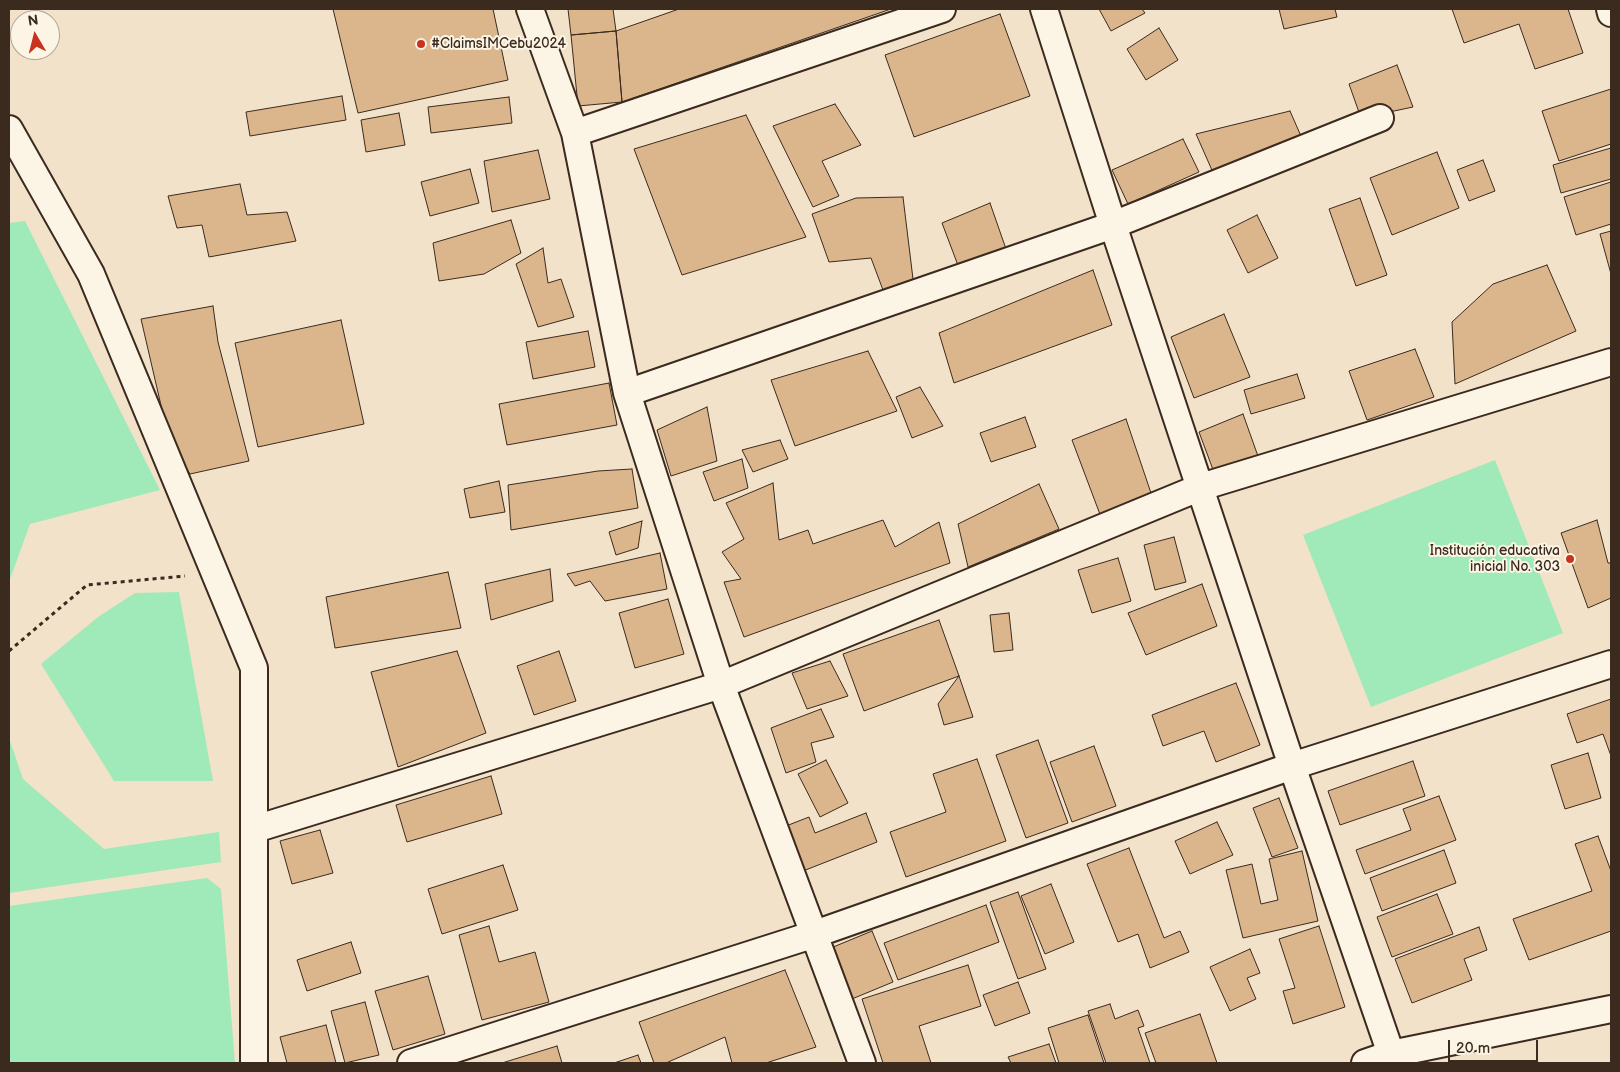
<!DOCTYPE html>
<html>
<head>
<meta charset="utf-8">
<style>
  body { margin:0 }
  #map { position:relative; width:1620px; height:1072px; overflow:hidden; background:#f2e2ca; font-family:"Balsamiq Sans",sans-serif }
  canvas { display:block }
  .frame { position:absolute; inset:0; border:10px solid #3b2a1e; pointer-events:none }
  .north { position:absolute; left:10px; top:10px; width:50px; height:50px; box-sizing:border-box; background:#fcf5e5; border:1px solid #afa495; border-radius:50%; rotate:352deg; font-size:14px; font-weight:700; line-height:20px; text-align:center; color:#3b2a1e }
  .north::after { content:''; display:block; margin:auto; width:18px; height:22px; background:#c8321e; clip-path:polygon(50% 0,100% 100%,50% 72%,0 100%) }
  .scale { position:absolute; left:1448px; top:1040px; width:90px; height:22px; box-sizing:border-box; border:2px solid #3b2a1e; border-top:0; padding-left:6px; font-size:15px; line-height:18px; white-space:nowrap; color:#3b2a1e; -webkit-text-stroke:4px #fcf5e5; paint-order:stroke }
</style>
</head>
<body>
<div id="map">
<canvas width="1620" height="1072"></canvas>
<div class="frame"></div>
<div class="north">N</div>
<div class="scale">20 m</div>
</div>
<script>
const ctx = document.querySelector('canvas').getContext('2d');
ctx.lineJoin = 'round';
function fillPath(path, color) { ctx.fillStyle = color; ctx.fill(path, 'evenodd'); }
const toPath = rows => new Path2D(rows.map(r => 'M' + r).join(''));
function strokePath(path, color, width, dash) { ctx.strokeStyle = color; ctx.lineWidth = width; ctx.lineCap = dash ? 'butt' : 'round'; ctx.setLineDash(dash || []); ctx.stroke(path); }
function drawText(font, color, halo, rows, align = 'center') {
  ctx.font = font + ' "Balsamiq Sans",sans-serif'; ctx.lineWidth = 4; ctx.setLineDash([]); ctx.textBaseline = 'middle'; ctx.strokeStyle = halo; ctx.fillStyle = color; for (const [text, x, y, turn = 0] of rows) {
    ctx.save(); ctx.translate(x, y); ctx.rotate((+turn || 0) * Math.PI / 180); ctx.textAlign = isNaN(turn) ? turn : align; if (halo) ctx.strokeText(text, 0, 0); ctx.fillText(text, 0, 0); ctx.restore();
  }
}
fillPath(toPath([
  [25,221,160,490,30,524,9,582,9,223],
  [1495,460,1563,633,1371,707,1303,535],
  [179,592,213,781,114,781,41,664,98,617,135,593],
  [9,738,23,779,104,849,219,832,221,862,9,893],
  [207,878,221,889,235,1063,9,1063,9,906]
]), '#a0e9b8');
const building = toPath([
  [333,9,493,9,508,80,358,113,333,9],
  [568,9,613,9,616,31,571,35,568,9],
  [679,9,891,9,622,102,616,31,679,9],
  [1099,9,1142,9,1145,13,1111,31,1099,9],
  [1279,9,1335,9,1337,17,1284,29,1279,9],
  [1452,9,1568,9,1583,53,1535,69,1519,24,1464,43,1452,9],
  [1000,14,1030,96,914,137,885,55,1000,14],
  [1159,28,1178,60,1146,80,1127,49,1159,28],
  [616,31,622,102,578,106,571,35,616,31],
  [1397,65,1413,107,1361,118,1349,84,1397,65],
  [1611,89,1611,144,1559,161,1542,111,1611,89],
  [342,96,346,120,250,136,246,112,342,96],
  [509,97,512,123,431,133,428,107,509,97],
  [835,104,861,145,822,161,839,196,813,207,773,126,835,104],
  [1290,111,1304,143,1215,177,1196,134,1290,111],
  [399,113,405,145,366,152,361,120,399,113],
  [746,115,806,237,682,275,634,149,746,115],
  [1183,139,1199,172,1128,204,1112,170,1183,139],
  [1611,148,1611,179,1561,193,1553,165,1611,148],
  [538,150,550,199,492,212,484,161,538,150],
  [1437,152,1459,208,1392,235,1370,178,1437,152],
  [1483,160,1495,191,1469,201,1457,170,1483,160],
  [470,169,479,203,430,216,421,182,470,169],
  [1611,182,1611,224,1576,235,1564,197,1611,182],
  [240,184,247,215,287,212,296,241,209,257,202,225,177,228,168,196,240,184],
  [903,197,913,279,883,290,871,258,829,262,812,214,856,198,903,197],
  [1360,198,1387,275,1356,286,1329,209,1360,198],
  [990,203,1006,249,959,268,942,223,990,203],
  [1257,215,1278,258,1248,273,1227,230,1257,215],
  [511,220,521,253,484,274,439,281,433,243,511,220],
  [1611,231,1611,274,1600,234,1611,231],
  [543,248,548,283,561,279,574,317,538,327,516,264,543,248],
  [1547,265,1576,331,1455,384,1452,322,1493,284,1547,265],
  [1093,270,1112,325,954,383,939,333,1093,270],
  [213,306,218,342,249,461,190,474,169,440,141,319,213,306],
  [1224,314,1250,377,1194,398,1171,337,1224,314],
  [341,320,364,424,258,447,235,343,341,320],
  [588,331,595,367,533,379,526,342,588,331],
  [1415,349,1434,397,1367,420,1349,371,1415,349],
  [868,351,897,411,795,446,771,380,868,351],
  [1297,374,1305,398,1251,414,1244,390,1297,374],
  [609,383,617,425,507,445,499,404,609,383],
  [920,387,943,426,912,438,896,397,920,387],
  [707,407,717,461,671,476,657,430,707,407],
  [1243,414,1259,459,1215,475,1199,432,1243,414],
  [1025,417,1036,447,991,462,980,433,1025,417],
  [1126,419,1152,496,1101,517,1072,440,1126,419],
  [780,440,788,459,753,472,742,450,780,440],
  [742,459,748,488,714,501,703,472,742,459],
  [632,469,638,508,511,530,508,485,598,471,632,469],
  [499,481,505,512,470,518,464,489,499,481],
  [773,483,779,540,808,530,813,544,883,520,895,547,939,522,950,563,744,637,724,582,741,579,722,552,744,539,726,503,773,483],
  [1039,484,1059,529,968,567,958,524,1039,484],
  [1597,520,1608,563,1611,563,1611,598,1588,608,1561,533,1597,520],
  [642,521,638,548,616,555,609,532,642,521],
  [1174,537,1186,582,1155,590,1144,545,1174,537],
  [660,553,667,589,605,601,590,581,575,586,567,574,660,553],
  [1118,558,1131,601,1092,613,1078,570,1118,558],
  [550,569,553,601,491,620,485,584,550,569],
  [448,572,461,628,335,648,326,597,448,572],
  [1202,584,1217,626,1146,655,1128,613,1202,584],
  [668,599,684,654,635,668,619,613,668,599],
  [1009,613,1013,650,994,652,990,615,1009,613],
  [939,620,959,676,864,711,843,654,939,620],
  [457,651,486,733,398,767,371,672,457,651],
  [559,651,576,701,534,715,517,666,559,651],
  [830,661,848,696,807,709,792,673,830,661],
  [959,676,973,717,944,725,938,704,959,676],
  [1236,683,1260,745,1216,762,1204,731,1163,746,1152,715,1236,683],
  [1611,699,1611,756,1603,734,1577,743,1567,714,1611,699],
  [821,709,834,737,811,743,816,762,786,773,771,728,821,709],
  [1038,740,1068,823,1026,838,996,755,1038,740],
  [1094,746,1116,806,1072,822,1050,762,1094,746],
  [1588,753,1601,798,1565,809,1551,765,1588,753],
  [977,759,1006,841,906,877,890,832,946,812,933,774,977,759],
  [826,760,848,803,820,817,798,774,826,760],
  [1413,761,1425,796,1340,825,1328,791,1413,761],
  [491,776,502,814,407,842,396,805,491,776],
  [1439,796,1456,840,1365,874,1356,850,1411,830,1403,809,1439,796],
  [1279,798,1298,848,1272,857,1253,808,1279,798],
  [866,813,877,842,803,871,786,826,809,817,815,833,866,813],
  [1217,822,1233,855,1190,874,1175,841,1217,822],
  [320,830,333,873,292,884,280,841,320,830],
  [1598,836,1611,871,1611,931,1529,960,1513,919,1592,891,1575,844,1598,836],
  [1129,848,1164,938,1180,931,1189,952,1150,968,1138,934,1118,942,1087,864,1129,848],
  [1444,850,1456,883,1382,911,1370,878,1444,850],
  [1302,851,1318,921,1243,938,1226,870,1252,864,1261,904,1278,900,1269,859,1302,851],
  [503,865,518,910,442,934,428,889,503,865],
  [1051,884,1074,942,1045,954,1021,896,1051,884],
  [1018,892,1046,969,1018,979,990,902,1018,892],
  [1437,894,1453,934,1392,957,1377,917,1437,894],
  [986,905,999,942,898,980,884,943,986,905],
  [489,926,499,962,535,952,549,1002,482,1020,459,935,489,926],
  [1319,926,1345,1007,1293,1024,1283,991,1295,988,1279,939,1319,926],
  [1479,927,1487,950,1464,959,1472,980,1412,1003,1395,959,1479,927],
  [872,931,893,982,847,1001,826,950,872,931],
  [351,942,361,973,307,991,297,960,351,942],
  [1250,949,1260,973,1247,978,1256,999,1230,1011,1210,967,1250,949],
  [968,965,981,1006,919,1026,931,1063,883,1063,862,999,968,965],
  [785,970,816,1047,766,1063,732,1063,725,1037,666,1063,654,1063,639,1022,785,970],
  [428,976,445,1034,393,1050,375,991,428,976],
  [1018,982,1030,1013,995,1026,983,995,1018,982],
  [365,1002,379,1055,345,1063,331,1011,365,1002],
  [1110,1004,1115,1019,1138,1010,1144,1026,1138,1028,1150,1063,1106,1063,1088,1011,1110,1004],
  [1200,1014,1217,1063,1156,1063,1145,1033,1200,1014],
  [1088,1015,1104,1063,1059,1063,1048,1028,1088,1015],
  [326,1025,336,1063,287,1063,280,1037,326,1025],
  [1049,1044,1056,1063,1011,1063,1008,1057,1049,1044],
  [557,1046,562,1063,502,1063,557,1046],
  [638,1055,641,1063,614,1063,638,1055]
]);
fillPath(building, '#dbb58c');
strokePath(building, '#3b2a1e', 1);
const minor = toPath([
  [530,9,575,133,627,393,721,685,862,1063],
  [1044,9,1113,225,1292,766,1391,1054],
  [1610,9,1611,13],
  [9,129,91,274,254,668,254,1063],
  [575,133,942,9],
  [627,393,1113,225,1380,118],
  [255,829,721,685,1201,487,1611,362],
  [411,1063,815,934,1292,766,1611,664],
  [1365,1063,1391,1054,1611,1009]
]);
strokePath(minor, '#3b2a1e', 30);
strokePath(toPath([
  [9,651,87,585,185,576]
]), '#3b2a1e', 3, [4, 4]);
strokePath(minor, '#fcf5e5', 26);
for (const [x, y, r, color] of [
  [421,44,5,"#c8321e"],
  [1570,559,5,"#c8321e"]
]) { const dot = new Path2D(); dot.arc(x, y, r, 0, 2 * Math.PI); ctx.fillStyle = color; ctx.fill(dot); strokePath(dot, '#fcf5e5', 2); }
drawText('14px', '#3b2a1e', '#fcf5e5', [
  ["#ClaimsIMCebu2024",431,44],
  ["Institución educativa",1560,551,"right"],
  ["inicial No. 303",1560,567,"right"]
], 'left');
</script>
</body>
</html>
